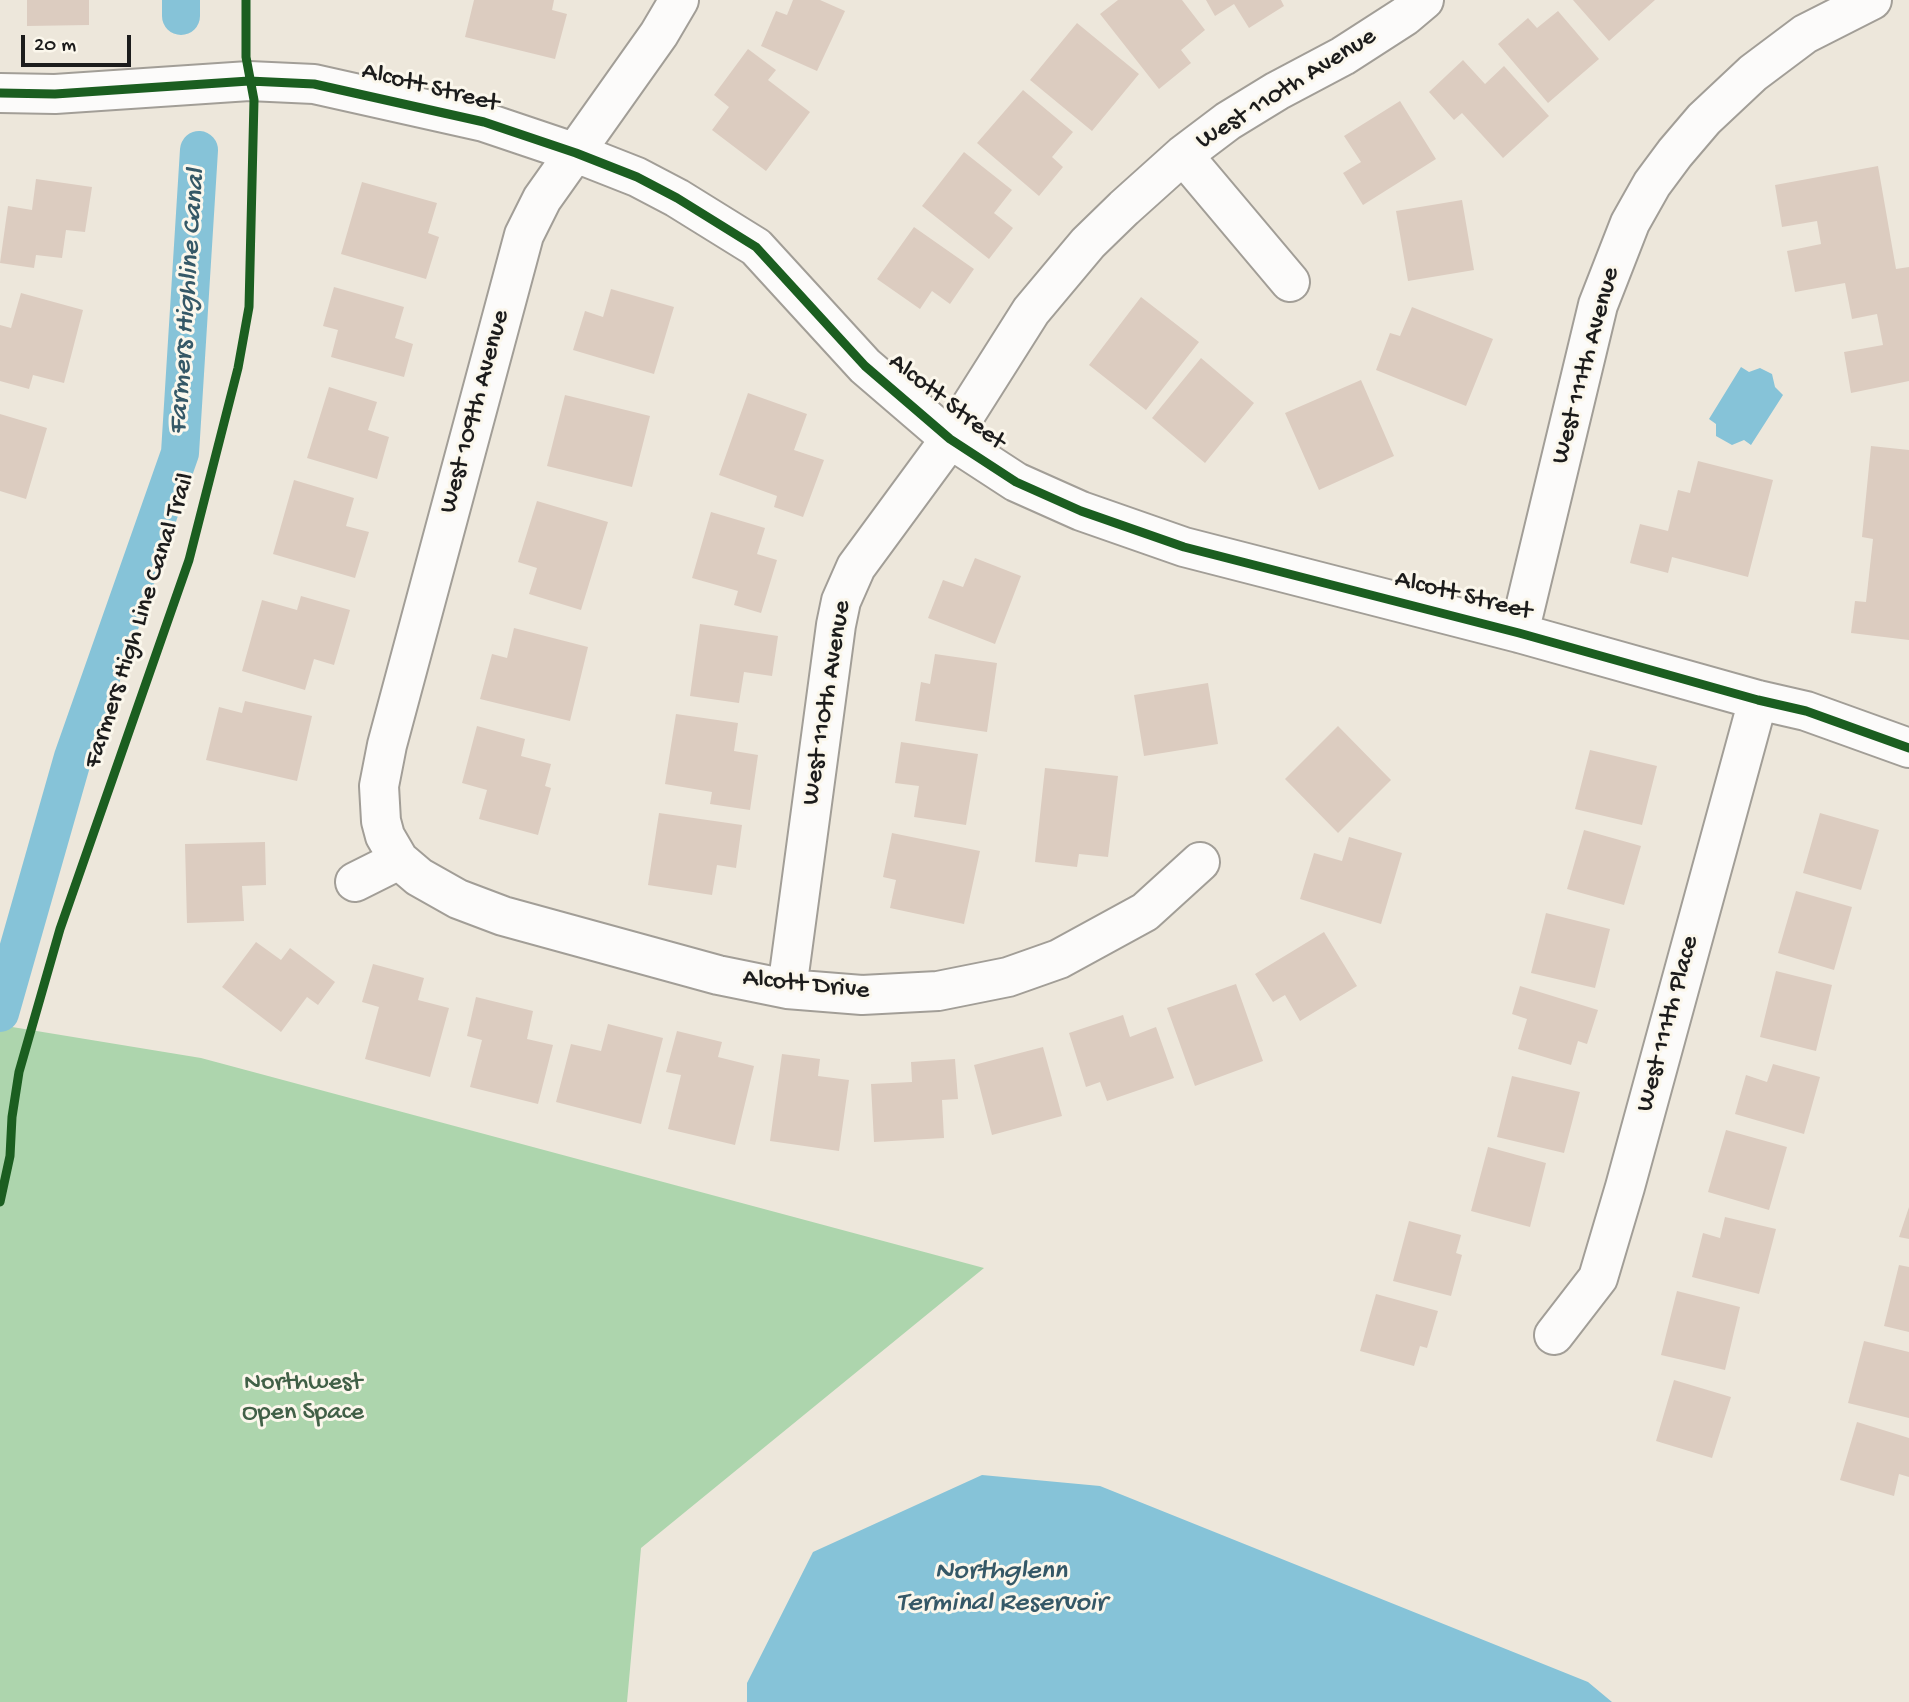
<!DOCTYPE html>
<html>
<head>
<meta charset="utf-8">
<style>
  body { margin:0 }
  #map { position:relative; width:1909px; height:1702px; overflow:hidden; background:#ede7db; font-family:"Gochi Hand",sans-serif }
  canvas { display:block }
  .scale { position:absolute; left:21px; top:35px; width:110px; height:32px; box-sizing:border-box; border:4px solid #1c1c1c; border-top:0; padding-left:9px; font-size:21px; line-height:24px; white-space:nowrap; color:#1c1c1c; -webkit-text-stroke:5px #fbf7ec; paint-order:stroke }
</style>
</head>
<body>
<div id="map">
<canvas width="1909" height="1702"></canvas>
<div class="scale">20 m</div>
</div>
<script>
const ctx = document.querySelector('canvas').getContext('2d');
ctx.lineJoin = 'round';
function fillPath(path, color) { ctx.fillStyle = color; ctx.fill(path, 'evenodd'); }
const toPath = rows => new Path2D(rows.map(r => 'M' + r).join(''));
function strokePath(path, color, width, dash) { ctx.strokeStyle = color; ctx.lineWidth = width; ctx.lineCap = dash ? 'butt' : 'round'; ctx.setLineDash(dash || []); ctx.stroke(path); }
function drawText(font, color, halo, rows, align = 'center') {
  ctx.font = font + ' "Gochi Hand",sans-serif'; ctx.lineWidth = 6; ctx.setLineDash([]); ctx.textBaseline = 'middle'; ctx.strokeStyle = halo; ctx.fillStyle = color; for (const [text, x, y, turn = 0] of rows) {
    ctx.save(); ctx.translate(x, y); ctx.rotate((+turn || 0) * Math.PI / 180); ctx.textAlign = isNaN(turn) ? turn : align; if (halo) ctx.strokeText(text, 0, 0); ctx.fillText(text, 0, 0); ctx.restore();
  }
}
fillPath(toPath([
  [0,1025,201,1058,984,1268,641,1548,627,1702,0,1702]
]), '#add5ad');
fillPath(toPath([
  [1741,367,1749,372,1760,368,1772,374,1775,387,1783,395,1751,445,1744,440,1732,445,1716,436,1716,424,1709,419],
  [982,1475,1100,1486,1588,1682,1612,1702,747,1702,747,1683,813,1552]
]), '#86c3d8');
strokePath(toPath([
  [181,0,181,16],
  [0,1013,73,757,180,453,199,150]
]), '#86c3d8', 38);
fillPath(toPath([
  [27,0,89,0,89,25,27,26],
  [474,0,554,0,552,10,567,14,555,59,465,37],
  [793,0,820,0,845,11,817,71,761,46,776,11,787,15],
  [1118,0,1182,0,1205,30,1181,50,1191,63,1159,89,1100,14],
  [1206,0,1281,0,1284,6,1249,28,1234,4,1215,16],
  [1573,0,1655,0,1609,41],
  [1558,11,1599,59,1548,103,1498,44,1528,18,1537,28],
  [1077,23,1139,74,1092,131,1030,80],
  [748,49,776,70,768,80,810,112,766,171,712,130,729,107,714,95],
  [1463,60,1485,84,1504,66,1549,116,1503,158,1462,113,1454,120,1429,92],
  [1023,90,1073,132,1052,157,1063,167,1039,196,977,143],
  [1400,101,1436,159,1363,205,1343,173,1361,162,1344,136],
  [964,152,1012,190,994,213,1013,228,989,259,922,206],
  [1878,166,1896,269,1909,267,1909,381,1851,393,1844,352,1883,345,1877,314,1852,319,1845,283,1795,292,1787,251,1821,244,1817,221,1782,227,1775,185],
  [36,179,92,187,85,232,66,230,62,258,36,255,34,268,0,263,8,206,32,210],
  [362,182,437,203,428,233,439,237,426,279,341,254],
  [1462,200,1474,270,1408,281,1396,211],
  [914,227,974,269,950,304,932,291,920,309,877,279],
  [334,287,404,307,395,338,413,344,404,377,331,357,338,330,323,326],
  [611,289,674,307,654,374,573,350,585,311,603,317],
  [21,293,83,310,64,383,33,375,29,389,0,381,0,325,11,328],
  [1141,297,1199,342,1146,410,1089,365],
  [1412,307,1493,339,1466,406,1376,370,1390,333,1400,336],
  [1201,358,1254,403,1205,463,1152,418],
  [1361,380,1394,456,1319,490,1285,413],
  [329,387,377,402,368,430,389,437,377,479,307,458],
  [748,393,807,414,794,450,824,460,803,517,774,507,777,496,719,475],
  [565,395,650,416,632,487,547,466],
  [0,414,47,428,26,499,0,491],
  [1871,446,1909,450,1909,640,1851,633,1855,601,1866,602,1873,539,1862,537],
  [1698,461,1773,480,1748,577,1672,557,1668,573,1630,563,1640,524,1668,531,1678,490,1690,493],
  [294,480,354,498,346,526,369,532,355,578,273,554],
  [537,501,608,522,581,610,529,594,537,568,518,562],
  [711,512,765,528,757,554,777,560,761,613,734,605,738,591,692,578],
  [975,558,1021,576,995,644,928,618,943,580,963,587],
  [301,596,350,610,334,665,314,659,305,690,242,671,262,600,297,610],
  [700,624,778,636,772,676,744,672,739,703,690,696],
  [514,628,588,647,570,721,480,699,492,654,507,658],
  [935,654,997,663,987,732,915,721,921,682,930,684],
  [1208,683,1218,744,1144,756,1134,695],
  [245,701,312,716,297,781,206,760,219,707,242,713],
  [676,714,738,723,734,751,758,755,750,810,710,804,712,792,665,784],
  [477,726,525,739,521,756,551,764,545,786,551,788,538,835,479,819,487,790,462,783],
  [1338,726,1391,780,1338,833,1285,779],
  [901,742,978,754,966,825,914,817,919,786,895,783],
  [1590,750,1657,766,1642,825,1575,809],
  [1045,768,1118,776,1108,857,1079,854,1077,867,1035,862],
  [659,813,742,825,736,868,717,865,712,895,648,885],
  [1820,813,1879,830,1861,890,1803,873],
  [1584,830,1641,846,1624,905,1567,889],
  [892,833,980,851,964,924,890,908,896,880,883,877],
  [1349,837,1402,853,1381,924,1300,899,1314,853,1342,861],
  [265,842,266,885,242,886,244,921,187,923,185,844],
  [1796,891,1852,907,1834,970,1778,953],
  [1546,913,1610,929,1595,988,1531,973],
  [1324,932,1357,986,1300,1021,1285,995,1273,1002,1255,974],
  [256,942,281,960,290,948,335,982,318,1005,307,997,281,1032,222,987],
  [373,964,424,978,418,1000,449,1008,430,1077,365,1059,379,1007,362,1002],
  [1776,971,1832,985,1816,1051,1760,1037],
  [1236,984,1263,1061,1195,1086,1167,1008],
  [1520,986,1598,1010,1587,1044,1578,1041,1571,1065,1518,1049,1527,1019,1512,1014],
  [476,997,533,1011,527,1039,553,1045,538,1104,470,1087,482,1040,467,1036],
  [1123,1015,1130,1037,1156,1027,1174,1078,1107,1101,1100,1082,1086,1087,1069,1033],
  [608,1024,663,1038,641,1124,556,1102,571,1044,601,1051],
  [677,1031,722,1042,718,1057,754,1066,735,1145,668,1129,681,1075,666,1072],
  [1043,1047,1062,1116,992,1135,974,1065],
  [782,1054,820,1059,818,1076,849,1080,839,1151,770,1141],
  [955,1059,958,1099,942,1100,944,1138,874,1142,871,1084,912,1082,911,1062],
  [1773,1064,1820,1077,1804,1134,1735,1114,1746,1075,1767,1082],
  [1512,1076,1580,1092,1564,1153,1497,1137],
  [1726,1130,1787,1147,1769,1210,1708,1192],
  [1488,1147,1546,1163,1530,1227,1471,1211],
  [1909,1207,1909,1239,1899,1237],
  [1725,1217,1776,1229,1759,1294,1692,1277,1703,1233,1720,1238],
  [1409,1221,1461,1235,1456,1253,1462,1255,1451,1296,1393,1281],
  [1899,1265,1909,1267,1909,1332,1884,1326],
  [1677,1291,1740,1307,1725,1370,1661,1355],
  [1376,1294,1438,1311,1427,1348,1420,1346,1414,1366,1360,1351],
  [1864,1341,1909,1352,1909,1418,1848,1403],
  [1674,1380,1731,1397,1712,1458,1656,1441],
  [1857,1422,1909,1438,1909,1477,1899,1474,1894,1496,1840,1480]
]), '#dcccc0');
const minor = toPath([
  [679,0,659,34,542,199,524,235,387,745,379,786,381,821,385,836,399,860,419,877,458,899,503,916,718,975,787,989,862,995,938,991,1008,977,1059,959,1145,912,1200,862],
  [0,93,55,94,249,81,314,84,484,122,576,153,637,177,677,198,756,247,865,366,950,439,1016,482,1081,511,1184,547,1519,633,1758,700,1806,711,1909,748],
  [1183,155,1290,282],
  [1519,633,1598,305,1630,223,1652,184,1675,153,1704,119,1753,73,1805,34,1872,0],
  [355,882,399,860],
  [787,989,836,625,841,601,856,567,950,439,1031,311,1088,243,1124,208,1183,155,1228,121,1277,91,1343,56,1405,16,1424,0],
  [1554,1335,1598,1278,1625,1187,1758,700]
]);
strokePath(minor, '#a29e97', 42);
strokePath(minor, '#fcfbfa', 38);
strokePath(toPath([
  [0,93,55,94,249,81,314,84,484,122,576,153,637,177,677,198,756,247,865,366,950,439,1016,482,1081,511,1184,547,1519,633,1758,700,1806,711,1909,748],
  [0,1202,10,1156,12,1117,19,1072,60,929,189,560,238,368,249,307,254,100,246,57,246,0]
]), '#1b5e20', 9);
drawText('26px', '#1c1c1c', '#fbf7ec', [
  ["Alcott Street",430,89,14],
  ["West 110th Avenue",1287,90,-32],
  ["West 111th Avenue",1587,366,-75],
  ["Alcott Street",946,403,38],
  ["West 109th Avenue",476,412,-75],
  ["Alcott Street",1463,597,14],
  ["Farmers High Line Canal Trail",141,621,-72],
  ["West 110th Avenue",828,703,-81],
  ["Alcott Drive",806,986,6],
  ["West 111th Place",1669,1024,-75]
]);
drawText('26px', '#416047', '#fbf7ec', [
  ["Northwest",303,1384],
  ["Open Space",303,1414]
]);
drawText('italic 28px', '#355867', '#fbf7ec', [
  ["Farmers Highline Canal",189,302,-86],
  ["Northglenn",1001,1573],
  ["Terminal Reservoir",1001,1605]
]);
</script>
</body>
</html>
